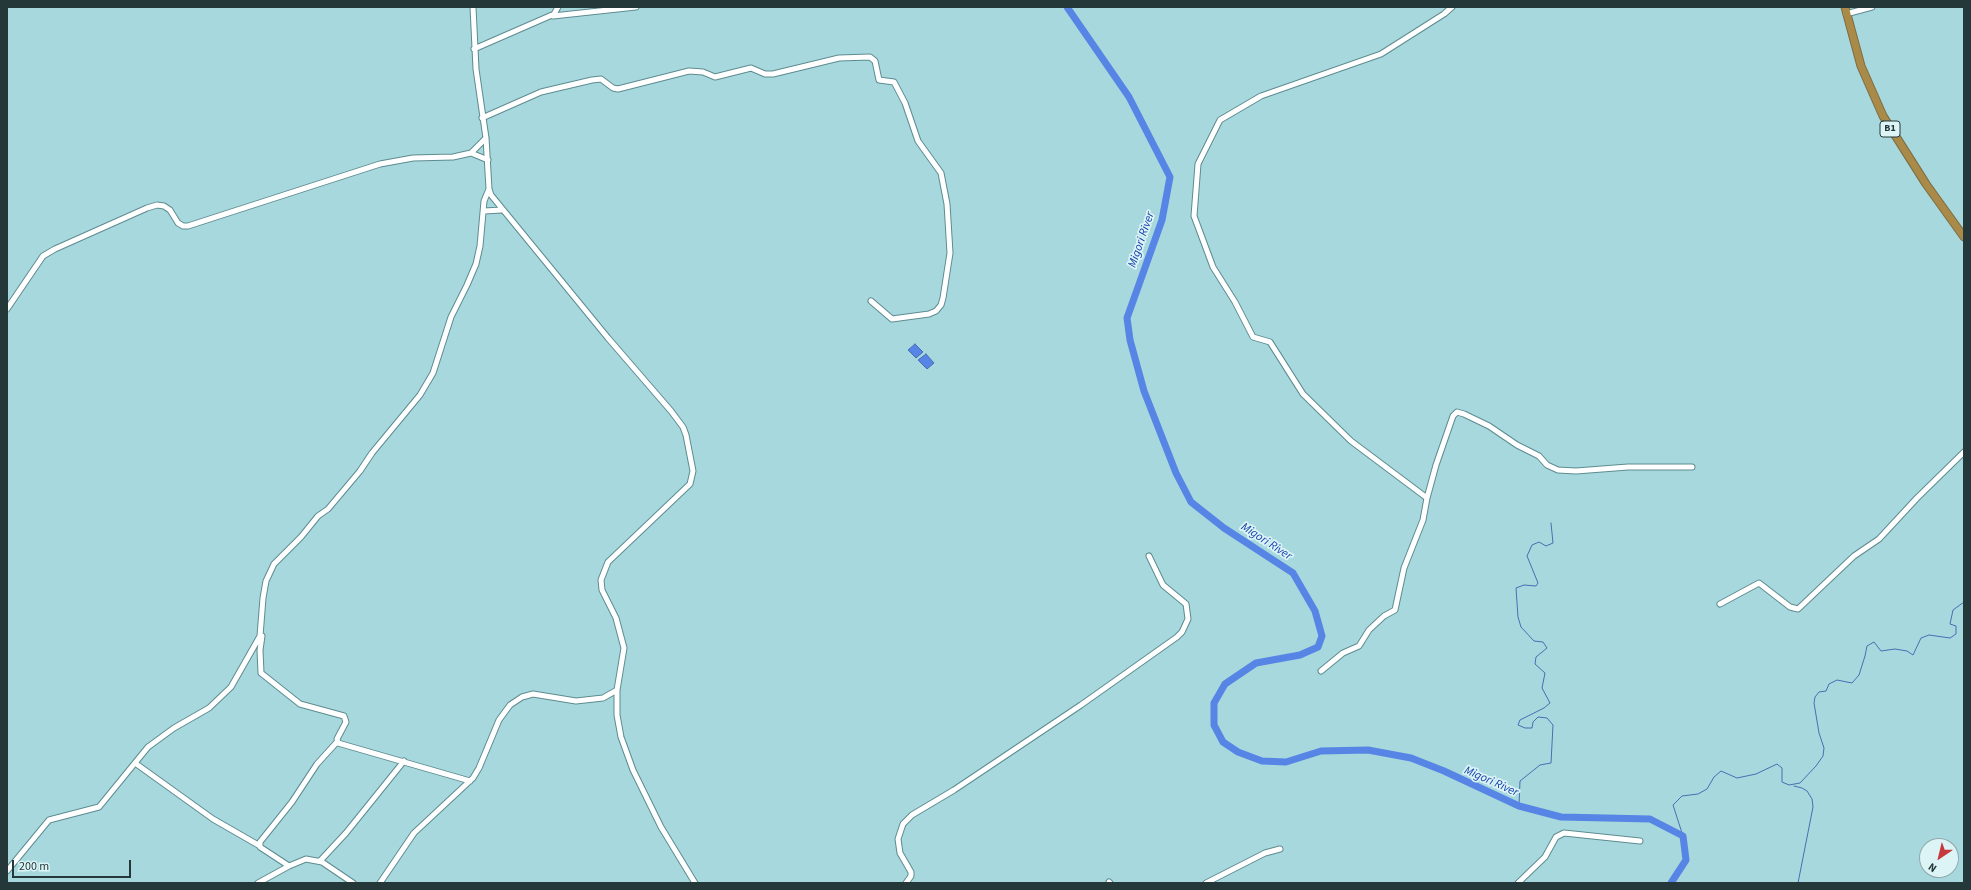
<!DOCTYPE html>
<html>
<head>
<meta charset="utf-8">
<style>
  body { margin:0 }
  #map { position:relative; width:1971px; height:890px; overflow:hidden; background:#a7d8dd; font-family:"Source Sans 3",sans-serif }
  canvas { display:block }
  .frame { position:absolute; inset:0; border:8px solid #24383a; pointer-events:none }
  .north { position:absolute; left:1919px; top:838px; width:40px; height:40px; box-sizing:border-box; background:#dcf4f6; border:1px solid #92a9ab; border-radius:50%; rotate:215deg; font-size:11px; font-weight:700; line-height:16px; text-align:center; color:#24383a }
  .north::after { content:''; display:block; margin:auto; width:14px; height:18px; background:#c7383d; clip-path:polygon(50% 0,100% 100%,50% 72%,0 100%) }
  .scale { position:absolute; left:12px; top:860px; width:119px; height:18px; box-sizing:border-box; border:2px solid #24383a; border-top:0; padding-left:5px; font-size:12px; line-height:14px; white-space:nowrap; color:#24383a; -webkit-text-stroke:3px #dcf4f6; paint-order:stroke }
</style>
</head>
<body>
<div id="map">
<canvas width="1971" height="890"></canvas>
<div class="frame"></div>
<div class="north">N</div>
<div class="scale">200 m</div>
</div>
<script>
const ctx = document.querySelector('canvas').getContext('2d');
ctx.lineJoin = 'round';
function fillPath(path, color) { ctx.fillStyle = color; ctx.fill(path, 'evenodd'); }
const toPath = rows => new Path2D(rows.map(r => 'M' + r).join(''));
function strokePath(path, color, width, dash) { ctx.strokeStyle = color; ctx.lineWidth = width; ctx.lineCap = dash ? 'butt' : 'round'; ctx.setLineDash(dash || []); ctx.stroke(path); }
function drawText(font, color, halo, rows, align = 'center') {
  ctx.font = font + ' "Source Sans 3",sans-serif'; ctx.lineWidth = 3.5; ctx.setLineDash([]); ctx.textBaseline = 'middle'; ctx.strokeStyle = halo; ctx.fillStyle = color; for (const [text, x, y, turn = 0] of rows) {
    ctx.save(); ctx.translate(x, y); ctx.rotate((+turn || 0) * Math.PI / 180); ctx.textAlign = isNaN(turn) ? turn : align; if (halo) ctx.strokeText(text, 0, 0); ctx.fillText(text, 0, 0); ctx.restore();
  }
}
const water = toPath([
  [915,344,923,352,916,358,908,350,915,344],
  [926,354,934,363,927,369,918,360,926,354]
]);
fillPath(water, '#5785e5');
strokePath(water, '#486eb2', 1);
strokePath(toPath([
  [1794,786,1802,788,1807,791,1812,799,1813,807,1798,883],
  [1519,806,1520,781,1540,765,1551,763,1553,725,1547,718,1538,717,1533,722,1532,728,1525,728,1518,725,1520,720,1544,708,1550,703,1542,688,1545,673,1535,664,1536,657,1547,648,1543,642,1534,641,1521,627,1518,617,1516,588,1524,585,1536,586,1538,583,1527,556,1532,545,1539,542,1546,546,1553,543,1551,523],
  [1683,836,1673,805,1682,796,1698,794,1707,789,1714,777,1721,771,1737,778,1756,774,1777,764,1782,768,1782,782,1789,785,1800,783,1816,766,1823,756,1824,748,1819,733,1814,703,1815,697,1819,692,1826,691,1829,684,1837,680,1852,683,1859,675,1865,656,1867,646,1874,642,1881,651,1895,649,1907,651,1913,655,1921,638,1929,635,1950,638,1956,634,1956,626,1950,624,1953,610,1964,602]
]), '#486eb2', 1);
strokePath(toPath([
  [1067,7,1129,97,1170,177,1162,220,1127,318,1130,340,1144,391,1176,473,1191,502,1224,528,1293,573,1315,611,1322,636,1318,647,1300,655,1256,663,1225,684,1214,703,1214,725,1223,742,1238,752,1262,761,1286,762,1321,751,1368,750,1411,758,1444,771,1519,806,1561,817,1650,819,1683,836,1686,860,1671,883]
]), '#5785e5', 7);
const minor = toPath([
  [473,7,476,69,486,138,489,189,491,195,608,338,671,411,683,427,686,435,693,471,690,484,608,562,601,580,602,590,616,618,624,648,617,690,617,715,621,737,633,770,661,827,695,883],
  [558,7,553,16,636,7],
  [1846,14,1872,7],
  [474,49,552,15],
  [482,118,541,92,592,80,601,79,613,88,618,89,689,71,703,72,715,77,751,68,765,74,773,74,839,58,870,57,875,61,879,80,894,82,905,103,918,141,941,173,947,204,950,253,943,298,941,305,936,311,929,314,892,319,871,301],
  [471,153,488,160],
  [484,211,502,210],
  [7,309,43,256,55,249,147,208,157,205,164,206,170,210,178,223,183,226,188,226,380,164,413,158,453,157,471,153,486,138],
  [1427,498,1351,441,1303,394,1270,342,1253,337,1235,302,1213,267,1194,216,1198,164,1220,120,1261,96,1381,54,1444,14,1452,7],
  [1720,604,1759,583,1790,607,1798,609,1854,556,1879,539,1917,498,1964,452],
  [262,636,260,650,261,673,300,704,344,716,346,722,337,739,338,743,470,781],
  [1321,671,1343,653,1359,646,1369,630,1384,616,1395,610,1404,568,1423,520,1427,498,1436,465,1453,416,1457,412,1464,414,1489,426,1517,445,1539,456,1547,465,1558,470,1576,471,1628,467,1692,467],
  [135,763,213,819,260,846],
  [320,861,346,833,404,761],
  [289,866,260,847,260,842,292,802,317,764,337,742],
  [7,871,49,820,99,807,148,747,174,728,209,708,231,687,260,636,263,598,266,581,274,564,301,537,318,516,328,509,360,471,372,453,420,395,433,373,451,317,467,285,476,264,480,246,484,201,489,189],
  [1109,882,1110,883],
  [258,883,289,866,306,859,322,862,353,883],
  [380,883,414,833,473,778,479,768,499,720,510,705,522,697,533,694,576,701,603,698,617,690],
  [906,883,911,876,911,872,900,853,898,839,903,824,912,815,954,790,1081,705,1177,637,1182,632,1188,619,1186,604,1163,585,1149,556],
  [1206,883,1265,853,1280,849],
  [1518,883,1545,857,1556,837,1564,833,1640,841]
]);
const highway = toPath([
  [1845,7,1861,66,1883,116,1926,184,1964,237]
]);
strokePath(minor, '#5d8c90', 7);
strokePath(highway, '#7b6d44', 9);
strokePath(minor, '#fff', 5);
strokePath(highway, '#aa8a49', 7);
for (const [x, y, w] of [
  [1890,129,20]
]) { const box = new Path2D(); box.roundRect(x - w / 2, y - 8, w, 16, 3); ctx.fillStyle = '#dcf4f6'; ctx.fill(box); strokePath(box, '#24383a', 1); }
drawText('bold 10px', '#24383a', null, [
  ["B1",1890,129]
]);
drawText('italic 12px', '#113ead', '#dcf4f6', [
  ["Migori River",1142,240,-71],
  ["Migori River",1266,542,33],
  ["Migori River",1491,782,24]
]);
</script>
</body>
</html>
